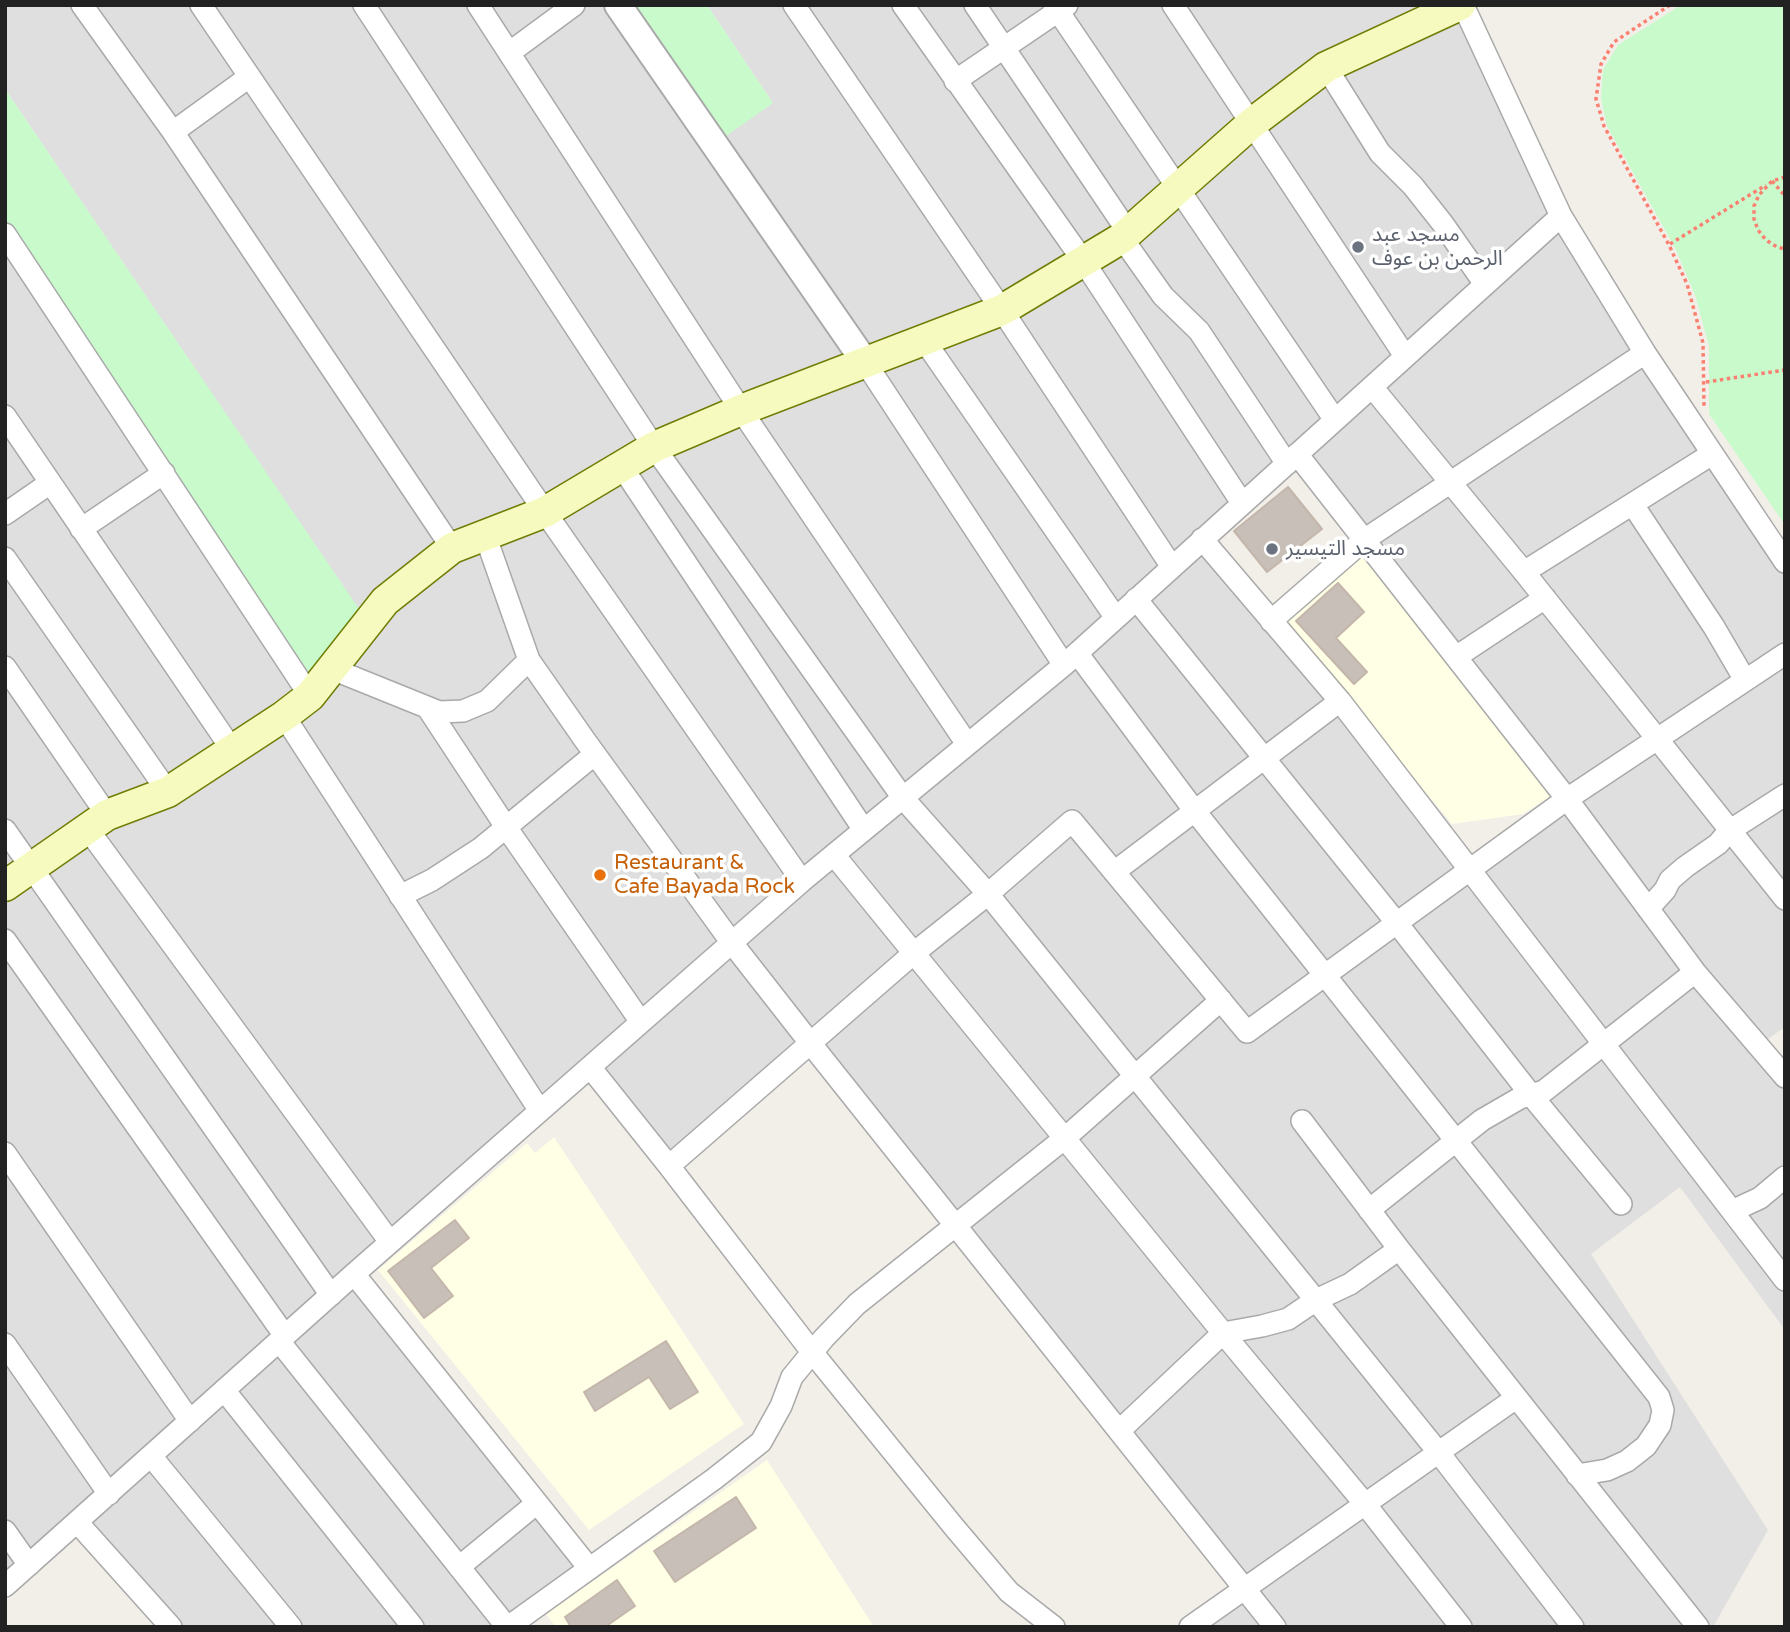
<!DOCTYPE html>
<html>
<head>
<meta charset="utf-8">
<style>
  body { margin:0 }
  #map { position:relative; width:1790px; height:1632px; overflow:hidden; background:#f2efe9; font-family:"Varela Round",sans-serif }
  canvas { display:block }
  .frame { position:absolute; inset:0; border:7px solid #222; pointer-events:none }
</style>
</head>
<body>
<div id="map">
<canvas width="1790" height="1632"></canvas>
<div class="frame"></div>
</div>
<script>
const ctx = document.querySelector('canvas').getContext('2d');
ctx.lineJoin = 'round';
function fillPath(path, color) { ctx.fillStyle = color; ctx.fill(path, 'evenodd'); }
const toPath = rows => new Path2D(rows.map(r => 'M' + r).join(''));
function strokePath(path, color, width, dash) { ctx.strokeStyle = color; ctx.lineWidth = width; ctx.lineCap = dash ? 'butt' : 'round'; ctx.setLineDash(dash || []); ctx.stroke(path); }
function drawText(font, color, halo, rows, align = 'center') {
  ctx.font = font + ' "Varela Round","Noto Sans Arabic",sans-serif'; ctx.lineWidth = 7; ctx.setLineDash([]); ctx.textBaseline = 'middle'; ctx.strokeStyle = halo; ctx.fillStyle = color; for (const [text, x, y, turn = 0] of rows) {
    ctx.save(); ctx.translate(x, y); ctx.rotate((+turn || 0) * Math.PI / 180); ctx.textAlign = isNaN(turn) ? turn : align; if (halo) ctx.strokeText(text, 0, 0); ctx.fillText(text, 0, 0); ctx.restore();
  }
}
fillPath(toPath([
  [5,5,618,5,773,103,707,5,1460,5,1561,216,1785,562,1785,1027,1758,1046,1785,1077,1785,1330,1680,1187,1591,1254,1768,1530,1713,1627,1190,1627,1243,1588,811,1044,669,1166,590,1068,354,1274,589,1568,508,1627,171,1627,77,1522,5,1586,5,234,367,622,5,89],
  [1298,454,1567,800,1468,869,1203,540]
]), '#e0dfdf');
fillPath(toPath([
  [1358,553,1364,554,1552,795,1523,814,1452,824,1281,618],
  [554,1137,744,1424,589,1530,378,1270,527,1143,535,1153],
  [767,1460,874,1627,556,1627,546,1614]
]), '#ffffe5');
fillPath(toPath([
  [618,5,707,5,773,103,715,144],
  [1681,5,1785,5,1785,525,1709,414,1709,346,1695,295,1675,248,1607,126,1601,98,1603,70,1618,45],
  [5,89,368,622,310,696,5,234]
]), '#c8facc');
const building = toPath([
  [1288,487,1322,529,1267,572,1234,531,1288,487],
  [1338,583,1364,612,1336,638,1367,672,1354,684,1296,621,1338,583],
  [455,1220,469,1238,431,1268,453,1296,424,1318,388,1271,455,1220],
  [666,1341,698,1392,670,1409,649,1377,595,1411,584,1392,666,1341],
  [736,1497,756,1528,675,1582,654,1551,736,1497],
  [617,1580,635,1606,605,1627,571,1627,565,1617,617,1580]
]);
fillPath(building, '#c7bfb8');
strokePath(building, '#c4b6ab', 2);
const minor = toPath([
  [82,5,173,132,452,548],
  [201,5,545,512,802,881],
  [364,5,654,447,903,798,988,894,1439,1453,1573,1627],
  [478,5,741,410,967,744],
  [794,5,1002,310,1172,567],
  [903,5,1084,262,1242,503],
  [975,5,1128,232],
  [1054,5,1335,420],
  [1173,5,1405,356],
  [509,53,574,5],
  [1326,67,1380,153,1413,186,1443,224,1485,284],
  [955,81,1067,5],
  [173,132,249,77],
  [1561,216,1645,353,1785,562],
  [5,234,310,696],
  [1122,238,1163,296,1199,331,1287,464],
  [924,340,1116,618],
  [865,362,1064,665],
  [1372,387,1524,572,1785,899],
  [5,416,233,751],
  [1297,454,1567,799,1695,972,1785,1077],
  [622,467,864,830],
  [1633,505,1714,627,1745,680],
  [5,514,50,483],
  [81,529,164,473],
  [485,535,529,660,584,739,732,943,811,1044,1275,1627],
  [1202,539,1340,701,1785,1280],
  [5,558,168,792],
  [1524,572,1712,454],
  [1136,599,1396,922,1531,1095,1621,1204],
  [1271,621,1364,540,1645,353],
  [1077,653,1194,810,1659,1397,1663,1410,1660,1425,1646,1446,1627,1461,1607,1470,1577,1475],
  [1456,657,1545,598],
  [5,667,107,815],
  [330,668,439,712,463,711,487,701,529,660],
  [427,707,506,827,641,1022],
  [284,716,540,1111],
  [87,828,390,1242],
  [5,830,331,1295],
  [834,855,1223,1333,1365,1504,1461,1627],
  [1114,872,1340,701],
  [400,896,432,880,481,848,595,754],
  [1648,909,1665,890,1670,880,1685,867,1718,844,1729,831,1785,795],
  [5,940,285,1336],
  [590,1067,669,1166,812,1352,954,1527,1009,1592,1054,1627],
  [1302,1121,1399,1249,1698,1627],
  [5,1153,190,1421],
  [669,1166,914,953,988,894,1072,821,1247,1032,1567,799,1785,654],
  [1369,1210,1482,1120,1520,1098,1544,1091,1695,972],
  [1732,1211,1760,1198,1785,1177],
  [354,1274,589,1568],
  [279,1341,507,1627],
  [5,1344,109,1494],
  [224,1390,413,1627],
  [1119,1431,1223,1333,1262,1326,1288,1319,1316,1300,1350,1284,1399,1249],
  [151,1456,291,1627],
  [77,1522,171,1627],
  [5,1531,29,1565],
  [459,1567,537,1503],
  [5,1586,354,1274,802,881,1064,665,1561,216,1463,5],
  [508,1627,714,1479,761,1442,781,1406,792,1377,824,1338,857,1304,1065,1138,1221,1000],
  [1190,1627,1516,1398]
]);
const tertiary = toPath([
  [618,5,865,362]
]);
const secondary = toPath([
  [5,886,107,815,168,792,284,716,310,696,385,601,452,548,545,512,654,447,741,410,1002,310,1122,238,1251,124,1326,67,1460,5]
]);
strokePath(minor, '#a9a9a9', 24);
strokePath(tertiary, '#a9a9a9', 30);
strokePath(secondary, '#707d05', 33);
strokePath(toPath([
  [1670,5,1614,42,1601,64,1596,99,1604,126,1669,245,1687,284,1703,343,1704,406],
  [1785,177,1772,181,1759,195,1754,206,1754,219,1758,230,1766,240,1777,247,1785,249],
  [1772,181,1785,196],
  [1670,244,1766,185],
  [1706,382,1785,370]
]), '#fa8072', 3.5, [3.5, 3.5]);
strokePath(minor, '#fff', 21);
strokePath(tertiary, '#fff', 26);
strokePath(secondary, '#f7fabf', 30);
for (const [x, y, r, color] of [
  [1358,247,7,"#6b7280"],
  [1272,549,7,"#6b7280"],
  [600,875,7,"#e8710a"]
]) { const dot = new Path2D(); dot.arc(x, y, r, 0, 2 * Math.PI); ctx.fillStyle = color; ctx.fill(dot); strokePath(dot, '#fff', 2.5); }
drawText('21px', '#5b616d', '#fff', [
  ["مسجد عبد",1372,235],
  ["الرحمن بن عوف",1372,259],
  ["مسجد التيسير",1286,549]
], 'left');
drawText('21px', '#c56008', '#fff', [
  ["Restaurant &",614,863],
  ["Cafe Bayada Rock",614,887]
], 'left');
</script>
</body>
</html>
